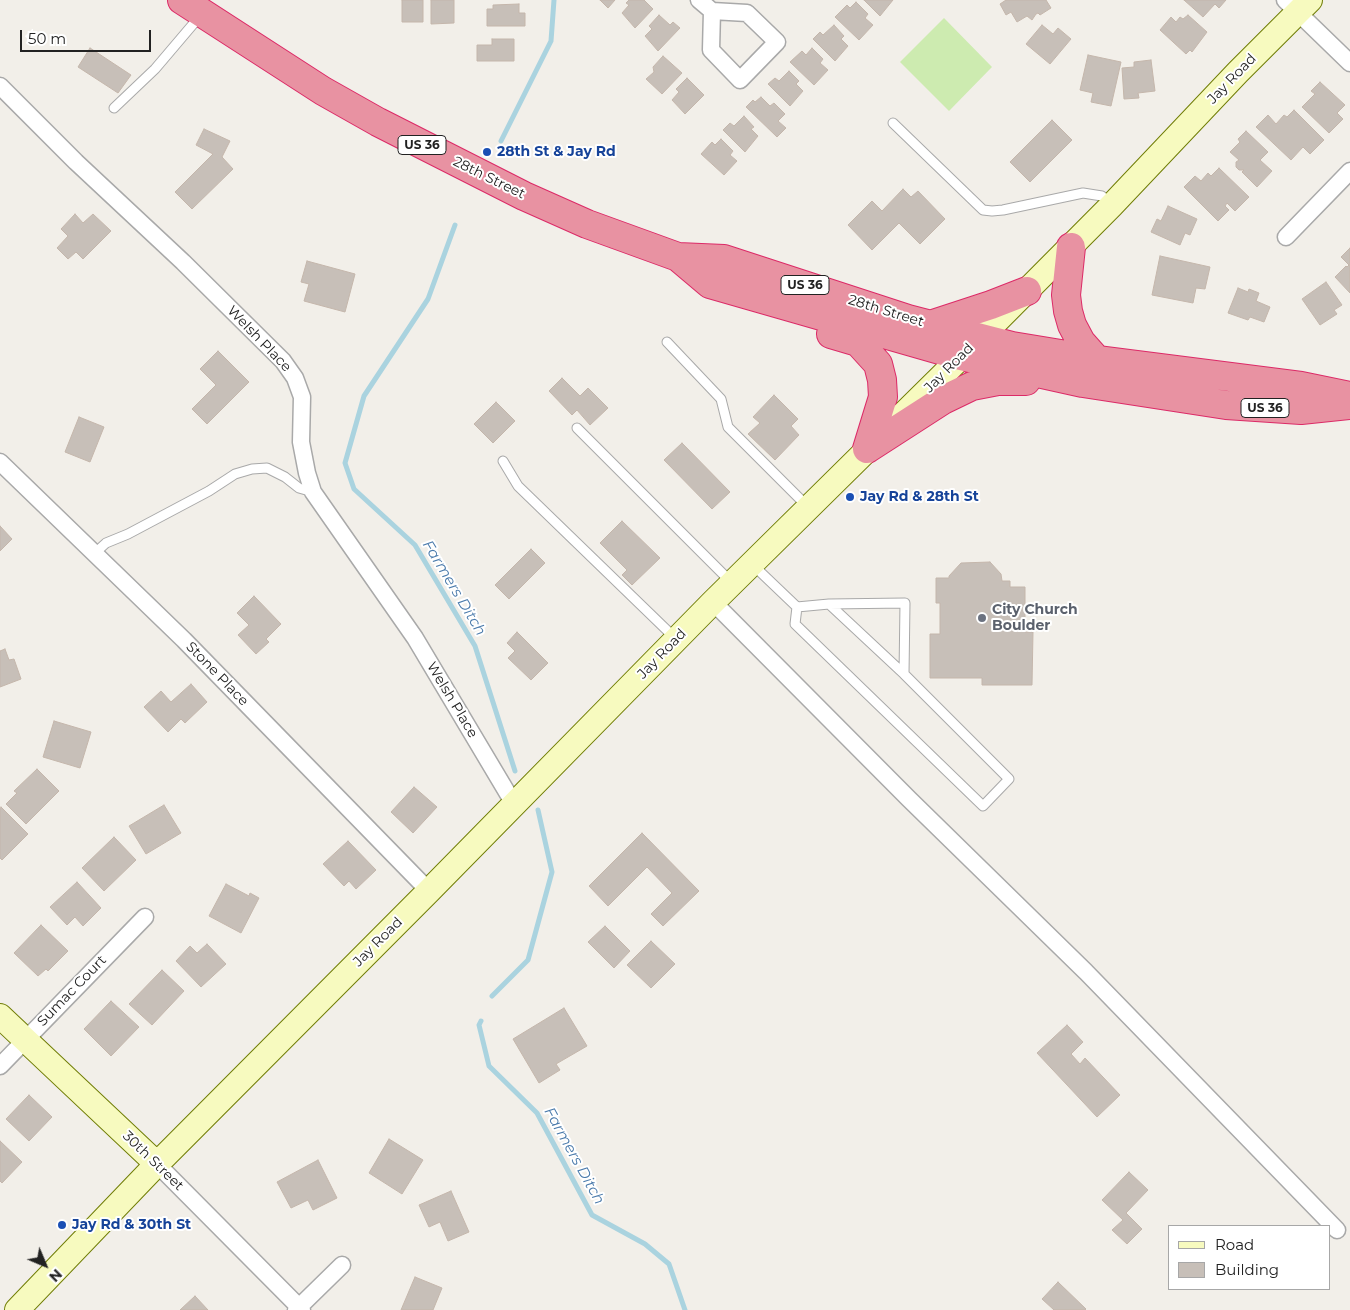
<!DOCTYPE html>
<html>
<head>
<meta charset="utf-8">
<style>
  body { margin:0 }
  #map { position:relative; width:1350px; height:1310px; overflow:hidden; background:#f2efe9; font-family:Montserrat,sans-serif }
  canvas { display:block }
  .legend { position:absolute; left:1168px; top:1225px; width:162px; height:65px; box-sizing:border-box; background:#fff; border:1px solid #a7a7a7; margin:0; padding:6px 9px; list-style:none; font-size:15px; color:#222 }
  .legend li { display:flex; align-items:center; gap:10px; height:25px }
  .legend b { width:25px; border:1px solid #a7a7a7 }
  .north { position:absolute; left:20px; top:1240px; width:50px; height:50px; -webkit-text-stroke:4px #fff; paint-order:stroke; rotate:135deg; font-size:14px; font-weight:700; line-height:20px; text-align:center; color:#222 }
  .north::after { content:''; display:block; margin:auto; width:18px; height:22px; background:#222; clip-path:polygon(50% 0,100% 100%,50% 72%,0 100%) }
  .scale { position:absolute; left:20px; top:30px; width:131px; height:22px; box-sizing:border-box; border:2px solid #222; border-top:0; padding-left:6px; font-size:15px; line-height:18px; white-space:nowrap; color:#222; -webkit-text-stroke:4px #fff; paint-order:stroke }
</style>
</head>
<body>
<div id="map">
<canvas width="1350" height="1310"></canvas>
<ul class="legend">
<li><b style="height:6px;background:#f7fabf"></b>Road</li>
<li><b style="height:14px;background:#c7bfb8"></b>Building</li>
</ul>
<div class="north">N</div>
<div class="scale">50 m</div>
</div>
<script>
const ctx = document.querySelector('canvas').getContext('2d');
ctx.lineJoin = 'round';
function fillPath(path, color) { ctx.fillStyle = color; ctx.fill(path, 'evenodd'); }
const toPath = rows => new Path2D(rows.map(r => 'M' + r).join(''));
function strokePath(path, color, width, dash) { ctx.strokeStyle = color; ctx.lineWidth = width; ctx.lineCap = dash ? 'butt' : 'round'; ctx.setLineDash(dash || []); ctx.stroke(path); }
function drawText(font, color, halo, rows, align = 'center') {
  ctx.font = font + ' Montserrat,sans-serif'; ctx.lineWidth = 4; ctx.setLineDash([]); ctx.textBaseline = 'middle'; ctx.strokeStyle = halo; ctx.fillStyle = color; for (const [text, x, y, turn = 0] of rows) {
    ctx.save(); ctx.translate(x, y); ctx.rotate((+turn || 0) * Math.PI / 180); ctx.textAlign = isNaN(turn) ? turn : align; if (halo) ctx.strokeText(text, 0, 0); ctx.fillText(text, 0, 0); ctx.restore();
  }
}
fillPath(toPath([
  [944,18,992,67,949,111,900,62]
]), '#cdebb0');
strokePath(toPath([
  [501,141,551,41,554,0],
  [455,225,428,299,364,396,345,463,354,489,415,545,475,646,515,771],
  [492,996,528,960,552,872,538,810],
  [481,1021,479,1025,489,1066,537,1113,592,1215,645,1244,669,1264,685,1310]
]), '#aad3df', 5);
const building = toPath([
  [402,0,423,0,423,22,402,22,402,0],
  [431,0,454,0,454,23,431,24,431,0],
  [600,0,615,0,608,8,600,0],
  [629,0,644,0,653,9,635,28,622,13,629,5,626,3,629,0],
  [864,0,893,0,880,16,864,0],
  [1006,0,1046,0,1051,8,1040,15,1038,13,1036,14,1032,20,1027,16,1017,22,1011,12,1006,15,1000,4,1006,0],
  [1184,0,1226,0,1219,8,1215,4,1203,17,1184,0],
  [856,2,868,14,865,18,873,25,859,40,835,17,847,5,850,8,856,2],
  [519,4,519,13,525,13,525,26,487,26,487,9,493,9,493,5,519,4],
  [659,15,670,25,673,22,680,28,658,51,645,36,652,29,649,26,659,15],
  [1188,15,1207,32,1192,52,1190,50,1186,54,1160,30,1171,17,1176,22,1180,17,1183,19,1188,15],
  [834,25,844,36,841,39,848,46,835,61,813,39,820,32,823,35,834,25],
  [1042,25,1053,34,1058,28,1071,39,1050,64,1026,44,1042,25],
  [492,39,514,39,514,61,477,61,477,45,492,45,492,39],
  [90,48,131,75,118,93,78,67,90,48],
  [812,48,823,59,820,63,828,70,814,85,790,62,802,51,806,55,812,48],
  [1088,55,1121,62,1111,106,1091,102,1093,93,1080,90,1088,55],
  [663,56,682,73,662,94,646,79,654,72,653,67,663,56],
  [1151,60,1155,91,1138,93,1139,98,1124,99,1122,68,1134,67,1134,62,1151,60],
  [789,71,799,81,796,84,803,91,790,106,768,84,775,78,779,81,789,71],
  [687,78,704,95,685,114,672,100,679,92,676,89,687,78],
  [1320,82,1345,105,1337,113,1343,119,1329,133,1302,107,1315,94,1311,91,1320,82],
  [761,97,770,106,774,103,785,114,778,121,786,128,777,137,746,107,753,100,755,102,761,97],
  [1294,110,1324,140,1310,154,1303,147,1291,160,1256,127,1268,115,1276,124,1284,115,1287,117,1294,110],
  [744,116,754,127,751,129,758,136,745,152,723,130,730,123,734,126,744,116],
  [1052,120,1072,140,1030,182,1010,162,1052,120],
  [204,129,230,141,222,157,233,169,192,209,175,192,213,154,196,145,204,129],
  [1246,131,1268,152,1260,160,1272,171,1257,187,1242,172,1244,170,1239,170,1236,167,1236,162,1239,160,1230,152,1240,142,1238,139,1246,131],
  [721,139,733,151,730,155,737,161,724,175,701,154,712,142,715,145,721,139],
  [1219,168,1249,197,1235,211,1227,203,1225,206,1229,210,1218,221,1184,187,1195,176,1201,181,1208,173,1211,176,1219,168],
  [903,189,911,197,918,191,945,219,920,244,899,223,872,250,848,225,872,201,882,211,903,189],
  [1168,206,1197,219,1190,235,1185,233,1180,245,1151,232,1157,219,1161,221,1168,206],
  [75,214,83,223,93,214,111,231,83,259,76,252,68,259,57,248,68,236,61,229,75,214],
  [1350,248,1350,293,1335,277,1346,266,1347,267,1349,265,1341,257,1350,248],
  [1160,256,1210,267,1205,289,1196,288,1193,303,1152,295,1160,256],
  [307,261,355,274,345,312,304,301,309,284,301,282,307,261],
  [1326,282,1342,305,1334,310,1337,314,1320,325,1302,299,1326,282],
  [1238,288,1248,292,1249,289,1259,293,1256,301,1270,307,1264,322,1250,317,1248,320,1228,313,1238,288],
  [218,351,249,382,207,424,192,409,216,385,200,369,218,351],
  [562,378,580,396,588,388,608,408,590,425,577,410,572,415,549,391,562,378],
  [774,395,798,419,791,426,799,435,775,460,748,434,760,423,753,417,774,395],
  [496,402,515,421,493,443,474,424,496,402],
  [79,417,104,427,90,462,65,452,79,417],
  [682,443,730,492,712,509,664,460,682,443],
  [622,521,660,558,632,585,622,575,627,570,600,543,622,521],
  [0,526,12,539,0,551,0,526],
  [531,549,545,563,509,599,495,585,531,549],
  [990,562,1001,574,1002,581,1010,581,1010,587,1025,587,1025,632,1033,632,1032,685,982,685,982,678,930,678,930,634,940,634,940,603,936,603,936,578,949,578,949,576,961,563,990,562],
  [254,596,281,624,266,639,269,642,256,654,238,635,249,625,237,613,254,596],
  [517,632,548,663,531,680,508,658,515,651,507,643,517,632],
  [5,649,9,660,14,659,21,679,0,687,0,651,5,649],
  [191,684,207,702,185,723,181,719,168,732,144,707,161,691,171,702,191,684],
  [54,721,91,732,80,768,43,757,54,721],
  [37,769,59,791,26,824,6,804,17,793,14,791,37,769],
  [414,787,437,807,413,833,391,812,414,787],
  [164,805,181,833,146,854,129,826,164,805],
  [1,807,28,834,2,860,0,858,0,809,1,807],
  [642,833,699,891,663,926,651,914,672,893,647,867,608,906,589,886,642,833],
  [114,837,136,860,104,891,82,868,114,837],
  [348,841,376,870,356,889,349,881,344,886,323,864,348,841],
  [77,882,101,908,83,926,75,917,67,925,50,907,77,882],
  [226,884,249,896,250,893,259,898,241,933,209,916,226,884],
  [41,925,68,951,48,971,46,969,38,976,14,953,41,925],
  [605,926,630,951,614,968,588,942,605,926],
  [651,941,675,964,651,988,627,965,651,941],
  [207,944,226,964,201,987,176,961,190,946,197,953,207,944],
  [162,970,184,991,152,1025,129,1004,162,970],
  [111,1001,139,1027,111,1056,84,1029,111,1001],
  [564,1008,587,1046,556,1064,560,1070,539,1083,513,1039,564,1008],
  [1067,1025,1083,1042,1071,1054,1080,1064,1085,1058,1120,1095,1097,1117,1037,1053,1067,1025],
  [29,1095,52,1117,29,1141,6,1119,29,1095],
  [389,1139,423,1160,402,1194,369,1173,389,1139],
  [0,1141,22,1162,2,1183,0,1181,0,1141],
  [318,1160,337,1198,313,1210,308,1200,291,1208,277,1182,318,1160],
  [1129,1172,1148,1190,1126,1213,1142,1229,1127,1244,1112,1230,1123,1220,1102,1200,1129,1172],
  [451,1191,469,1232,448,1241,440,1222,429,1227,419,1205,451,1191],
  [415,1277,442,1288,433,1310,401,1310,415,1277],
  [1058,1282,1086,1309,1085,1310,1054,1310,1042,1299,1058,1282],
  [195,1296,208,1310,180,1310,195,1296]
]);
fillPath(building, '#c7bfb8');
strokePath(building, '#c4b6ab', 1);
const lane = toPath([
  [114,108,155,69,200,16],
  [893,123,983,210,992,211,1003,210,1083,193,1102,196,1112,205],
  [667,342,721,399,728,427,808,507],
  [577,428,732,583],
  [503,461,518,486,676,639],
  [95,553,106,543,128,534,209,491,235,474,252,469,267,468,285,477,299,488,313,492],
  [753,565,797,607,829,604,904,674,1009,779,983,806,795,624,797,607],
  [829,604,905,603,904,674]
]);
const street = toPath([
  [699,0,712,11],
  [1285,0,1350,63],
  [712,11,747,13,777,42,740,80,711,50,712,11],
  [0,86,76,162,183,262,283,361,295,378,302,397,301,442,307,473,313,492,415,638,514,804],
  [1286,237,1350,171],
  [0,462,184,640,429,891],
  [713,602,909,799,1086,972,1337,1230],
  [0,1066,145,917],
  [157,1164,302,1310],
  [296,1310,342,1265]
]);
const secondary = toPath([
  [0,1016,157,1164],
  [17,1310,157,1164,429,891,713,602,942,376,1112,205,1238,72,1310,0]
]);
const highway = toPath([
  [182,0,323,91,378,122,524,196,587,224,678,257,724,259,908,319,1012,346,1097,360,1301,386,1350,396],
  [1071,247,1066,295,1068,311,1072,325,1081,342,1097,360],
  [678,257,710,284,961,356,1083,383,1226,405,1301,410,1350,405],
  [930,325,991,305,1027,291],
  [831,334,858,342,878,364,882,380,883,397,867,449],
  [867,449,943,400,972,386,998,381,1026,381]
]);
strokePath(lane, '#a9a9a9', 11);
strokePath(street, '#a9a9a9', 19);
strokePath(secondary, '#707d05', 26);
strokePath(highway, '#dc2a67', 30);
strokePath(lane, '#fff', 9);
strokePath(street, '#fff', 16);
strokePath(secondary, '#f7fabf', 24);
strokePath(highway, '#e892a2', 28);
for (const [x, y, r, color] of [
  [487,152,5,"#1a4fb4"],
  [850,497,5,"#1a4fb4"],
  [982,618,5,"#6b7280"],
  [62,1225,5,"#1a4fb4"]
]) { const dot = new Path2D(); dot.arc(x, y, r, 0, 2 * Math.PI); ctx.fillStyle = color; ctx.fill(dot); strokePath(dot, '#fff', 2); }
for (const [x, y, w] of [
  [422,145,48],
  [805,285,48],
  [1265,408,48]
]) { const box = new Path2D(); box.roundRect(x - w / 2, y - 9.5, w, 19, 4); ctx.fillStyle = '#fff'; ctx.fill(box); strokePath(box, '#222', 1); }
drawText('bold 12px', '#222', null, [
  ["US 36",422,145],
  ["US 36",805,285],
  ["US 36",1265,408]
]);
drawText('14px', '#222', '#fff', [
  ["Jay Road",1232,79,-46],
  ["28th Street",489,178,26],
  ["28th Street",886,311,17],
  ["Welsh Place",259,339,46],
  ["Jay Road",949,368,-45],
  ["Jay Road",662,654,-46],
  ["Stone Place",217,674,46],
  ["Welsh Place",452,700,59],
  ["Jay Road",378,942,-45],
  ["Sumac Court",72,991,-46],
  ["30th Street",153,1161,44]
]);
drawText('bold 14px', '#164399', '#fff', [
  ["28th St & Jay Rd",497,152],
  ["Jay Rd & 28th St",860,497],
  ["Jay Rd & 30th St",72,1225]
], 'left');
drawText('bold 14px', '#5b616d', '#fff', [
  ["City Church",992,610],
  ["Boulder",992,626]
], 'left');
drawText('italic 15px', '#4a7aab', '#fff', [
  ["Farmers Ditch",454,588,59],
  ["Farmers Ditch",574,1156,61]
]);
</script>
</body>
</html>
